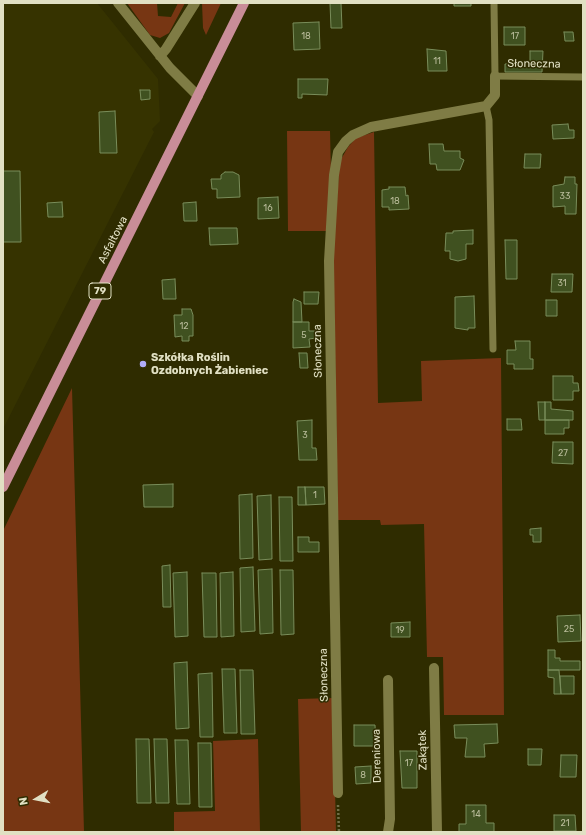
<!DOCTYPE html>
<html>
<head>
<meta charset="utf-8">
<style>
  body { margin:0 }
  #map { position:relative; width:586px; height:835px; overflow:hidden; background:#2f2c00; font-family:Rubik,sans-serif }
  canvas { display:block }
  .frame { position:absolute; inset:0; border:4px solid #e1e0c3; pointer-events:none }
  .north { position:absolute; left:16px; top:779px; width:40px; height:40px; -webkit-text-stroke:3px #2f2c00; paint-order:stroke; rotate:260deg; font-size:11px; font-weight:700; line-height:16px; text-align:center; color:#e1e0c3 }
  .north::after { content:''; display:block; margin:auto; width:14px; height:18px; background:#e1e0c3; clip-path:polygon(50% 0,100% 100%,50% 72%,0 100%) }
</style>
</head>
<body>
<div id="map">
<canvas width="586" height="835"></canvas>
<div class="frame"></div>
<div class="north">N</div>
</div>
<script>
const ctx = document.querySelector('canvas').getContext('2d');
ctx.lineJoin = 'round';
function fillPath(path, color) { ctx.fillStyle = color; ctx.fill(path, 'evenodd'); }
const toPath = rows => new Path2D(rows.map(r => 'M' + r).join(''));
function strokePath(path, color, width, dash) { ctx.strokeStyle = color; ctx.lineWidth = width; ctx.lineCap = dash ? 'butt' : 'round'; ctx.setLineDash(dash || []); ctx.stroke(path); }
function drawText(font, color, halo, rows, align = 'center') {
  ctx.font = font + ' Rubik,sans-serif'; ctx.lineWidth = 3; ctx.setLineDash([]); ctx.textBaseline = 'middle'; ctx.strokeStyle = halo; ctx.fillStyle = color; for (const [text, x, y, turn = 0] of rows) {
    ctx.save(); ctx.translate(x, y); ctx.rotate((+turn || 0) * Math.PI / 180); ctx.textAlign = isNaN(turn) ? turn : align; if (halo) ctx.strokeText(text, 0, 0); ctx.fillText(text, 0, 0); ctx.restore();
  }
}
fillPath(toPath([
  [3,3,97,3,158,79,160,121,152,129,154,132,3,429]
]), '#363300');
fillPath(toPath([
  [127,3,157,3,158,16,171,17,178,3,185,3,169,33,160,38,150,35],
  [202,3,221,3,206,35,203,28],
  [287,131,330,131,331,173,327,231,288,231],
  [374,132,378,403,422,401,421,361,501,358,504,715,444,715,443,657,427,657,424,524,381,525,380,520,338,520,333,247,340,161,348,147,356,138],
  [72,388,84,832,3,832,3,531],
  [333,698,336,832,301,832,298,699],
  [258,739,260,832,174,832,174,812,215,811,213,741]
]), '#773613');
const building = toPath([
  [330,3,341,3,342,28,331,28,330,3],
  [454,3,471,3,471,6,454,6,454,3],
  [319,22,320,49,294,50,293,23,319,22],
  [504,27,525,27,525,45,504,45,504,27],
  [564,32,573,32,574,41,565,41,564,32],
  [427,49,446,51,447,71,428,71,427,49],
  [530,51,543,51,542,72,505,72,505,64,530,64,530,51],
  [298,79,328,79,327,95,302,94,302,98,298,98,298,79],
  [140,90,150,90,150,99,141,100,140,90],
  [115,111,117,153,100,153,99,112,115,111],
  [568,124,569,130,574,130,574,138,553,139,552,125,568,124],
  [429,144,443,144,444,151,460,151,460,158,464,160,460,170,437,170,436,164,430,164,429,144],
  [525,154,541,154,540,168,524,168,525,154],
  [3,171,20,171,21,242,3,242,3,171],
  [225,172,233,172,239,175,240,197,217,198,217,189,212,189,211,179,221,179,221,175,225,172],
  [565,177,575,177,575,184,577,184,576,214,565,214,565,206,553,207,553,186,564,184,565,177],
  [389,187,405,187,406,196,408,195,409,209,389,210,389,207,382,207,382,190,389,189,389,187],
  [278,197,279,218,258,219,258,198,278,197],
  [62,202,63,217,48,217,47,203,62,202],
  [196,202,197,221,184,221,183,203,196,202],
  [209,228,237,228,238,244,210,245,209,228],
  [473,230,473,244,466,244,466,259,458,261,450,259,450,251,445,251,446,233,453,233,453,231,473,230],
  [505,240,517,240,517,279,506,279,505,240],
  [552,274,573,274,572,292,551,292,552,274],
  [175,279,176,299,163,299,162,280,175,279],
  [304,292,319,292,318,304,304,304,304,292],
  [474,296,475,328,468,328,468,330,455,328,455,297,474,296],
  [294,299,301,302,302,322,293,322,293,302,294,299],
  [546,300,557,300,557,316,546,316,546,300],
  [182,309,191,309,193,315,193,336,189,336,189,341,182,341,182,336,175,337,174,315,182,315,182,309],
  [293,322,309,322,309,331,316,331,316,338,309,339,310,347,293,348,293,322],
  [515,341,530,341,530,359,533,359,533,369,514,369,514,364,507,364,507,350,516,350,515,341],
  [299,353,307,353,308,368,300,368,299,353],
  [553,376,573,376,573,383,578,383,579,391,573,391,573,400,553,400,553,376],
  [538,402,545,402,545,420,539,420,538,402],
  [545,402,551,402,551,409,573,411,573,420,545,420,545,402],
  [507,419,521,419,522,430,507,430,507,419],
  [312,420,312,448,316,448,317,460,299,460,297,421,312,420],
  [545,420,569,420,569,428,564,428,564,434,545,434,545,420],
  [553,442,573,442,573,464,552,463,553,442],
  [173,484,173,507,144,507,143,485,173,484],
  [298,487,305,487,306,505,298,505,298,487],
  [305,487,324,487,325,504,306,505,305,487],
  [252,494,253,558,240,559,239,495,252,494],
  [271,495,272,559,259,560,257,496,271,495],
  [279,497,292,497,293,561,280,561,279,497],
  [541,528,541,542,533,542,533,535,530,535,530,529,541,528],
  [298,537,309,537,309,542,319,542,319,552,298,552,298,537],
  [170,565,171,607,163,607,162,566,170,565],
  [253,567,255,631,241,632,240,568,253,567],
  [272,569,273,633,260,634,258,570,272,569],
  [280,570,293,570,294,634,281,635,280,570],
  [187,572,188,636,175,637,173,573,187,572],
  [233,572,234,636,221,637,220,573,233,572],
  [202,573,216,573,217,637,204,637,202,573],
  [580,615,581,641,558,642,557,616,580,615],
  [410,622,410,637,391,637,391,623,410,622],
  [548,650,555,650,555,658,560,658,560,661,580,661,580,670,548,670,548,650],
  [187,662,189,728,176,729,174,663,187,662],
  [222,669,235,669,237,733,224,733,222,669],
  [240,670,253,670,255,734,241,734,240,670],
  [548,670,559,670,561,694,554,694,554,678,548,677,548,670],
  [212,673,213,737,200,737,198,674,212,673],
  [560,676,574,676,574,694,561,694,560,676],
  [497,724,498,743,484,744,485,757,465,757,467,738,455,738,454,725,497,724],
  [354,725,375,725,376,746,354,746,354,725],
  [136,739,149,739,151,803,137,803,136,739],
  [154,739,167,739,169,803,156,803,154,739],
  [175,740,188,740,190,804,177,804,175,740],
  [198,743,211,743,212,807,199,807,198,743],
  [528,749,542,749,541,765,528,765,528,749],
  [400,751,417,751,417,788,402,788,400,751],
  [561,755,577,755,576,777,560,777,561,755],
  [371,766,371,783,356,784,355,767,371,766],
  [466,805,486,805,486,823,494,823,494,832,459,832,459,824,466,824,466,805],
  [554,815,575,815,576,831,554,831,554,815]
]);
fillPath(building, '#405120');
strokePath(building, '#798d5a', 1);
strokePath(toPath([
  [338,805,339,832]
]), '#706e48', 2.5, [2, 2]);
strokePath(toPath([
  [494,3,495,76,583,77],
  [486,106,489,120,493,349]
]), '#7f7c45', 7);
strokePath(toPath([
  [118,3,170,68,198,96],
  [160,56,166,49,195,3],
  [434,668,437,832],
  [388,680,390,819,388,832],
  [338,793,329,261,334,175,338,152,346,141,353,135,371,127,486,106,495,95,495,76]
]), '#7f7c45', 10);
strokePath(toPath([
  [3,487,244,3]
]), '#c98d98', 10);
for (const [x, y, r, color] of [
  [143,364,4,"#b1adfa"]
]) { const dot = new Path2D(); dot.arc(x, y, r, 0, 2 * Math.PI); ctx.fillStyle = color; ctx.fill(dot); strokePath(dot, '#2f2c00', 1.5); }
drawText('9px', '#b9bc9a', null, [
  ["18",306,36],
  ["17",515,36],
  ["11",437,61],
  ["33",565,196],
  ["18",395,201],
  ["16",268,208],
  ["31",562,283],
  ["12",184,326],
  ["5",304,335],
  ["3",305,435],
  ["27",563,453],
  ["1",315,495],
  ["25",569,629],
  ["19",400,630],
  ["17",409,763],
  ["8",363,775],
  ["14",476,814],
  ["21",565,823]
]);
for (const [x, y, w] of [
  [100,291,22]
]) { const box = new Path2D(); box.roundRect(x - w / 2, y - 8, w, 16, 3); ctx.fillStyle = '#2f2c00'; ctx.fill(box); strokePath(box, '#e1e0c3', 1); }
drawText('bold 10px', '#e1e0c3', null, [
  ["79",100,291]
]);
drawText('11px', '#e1e0c3', '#2f2c00', [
  ["Słoneczna",534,64,1],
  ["Asfaltowa",113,240,-63],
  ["Słoneczna",318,351,-91],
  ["Słoneczna",324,675,-91],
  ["Zakątek",423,750,-91],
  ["Dereniowa",377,756,-91]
]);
drawText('bold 11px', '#e1e0c3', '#2f2c00', [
  ["Szkółka Roślin",151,358],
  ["Ozdobnych Żabieniec",151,371]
], 'left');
</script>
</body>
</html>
